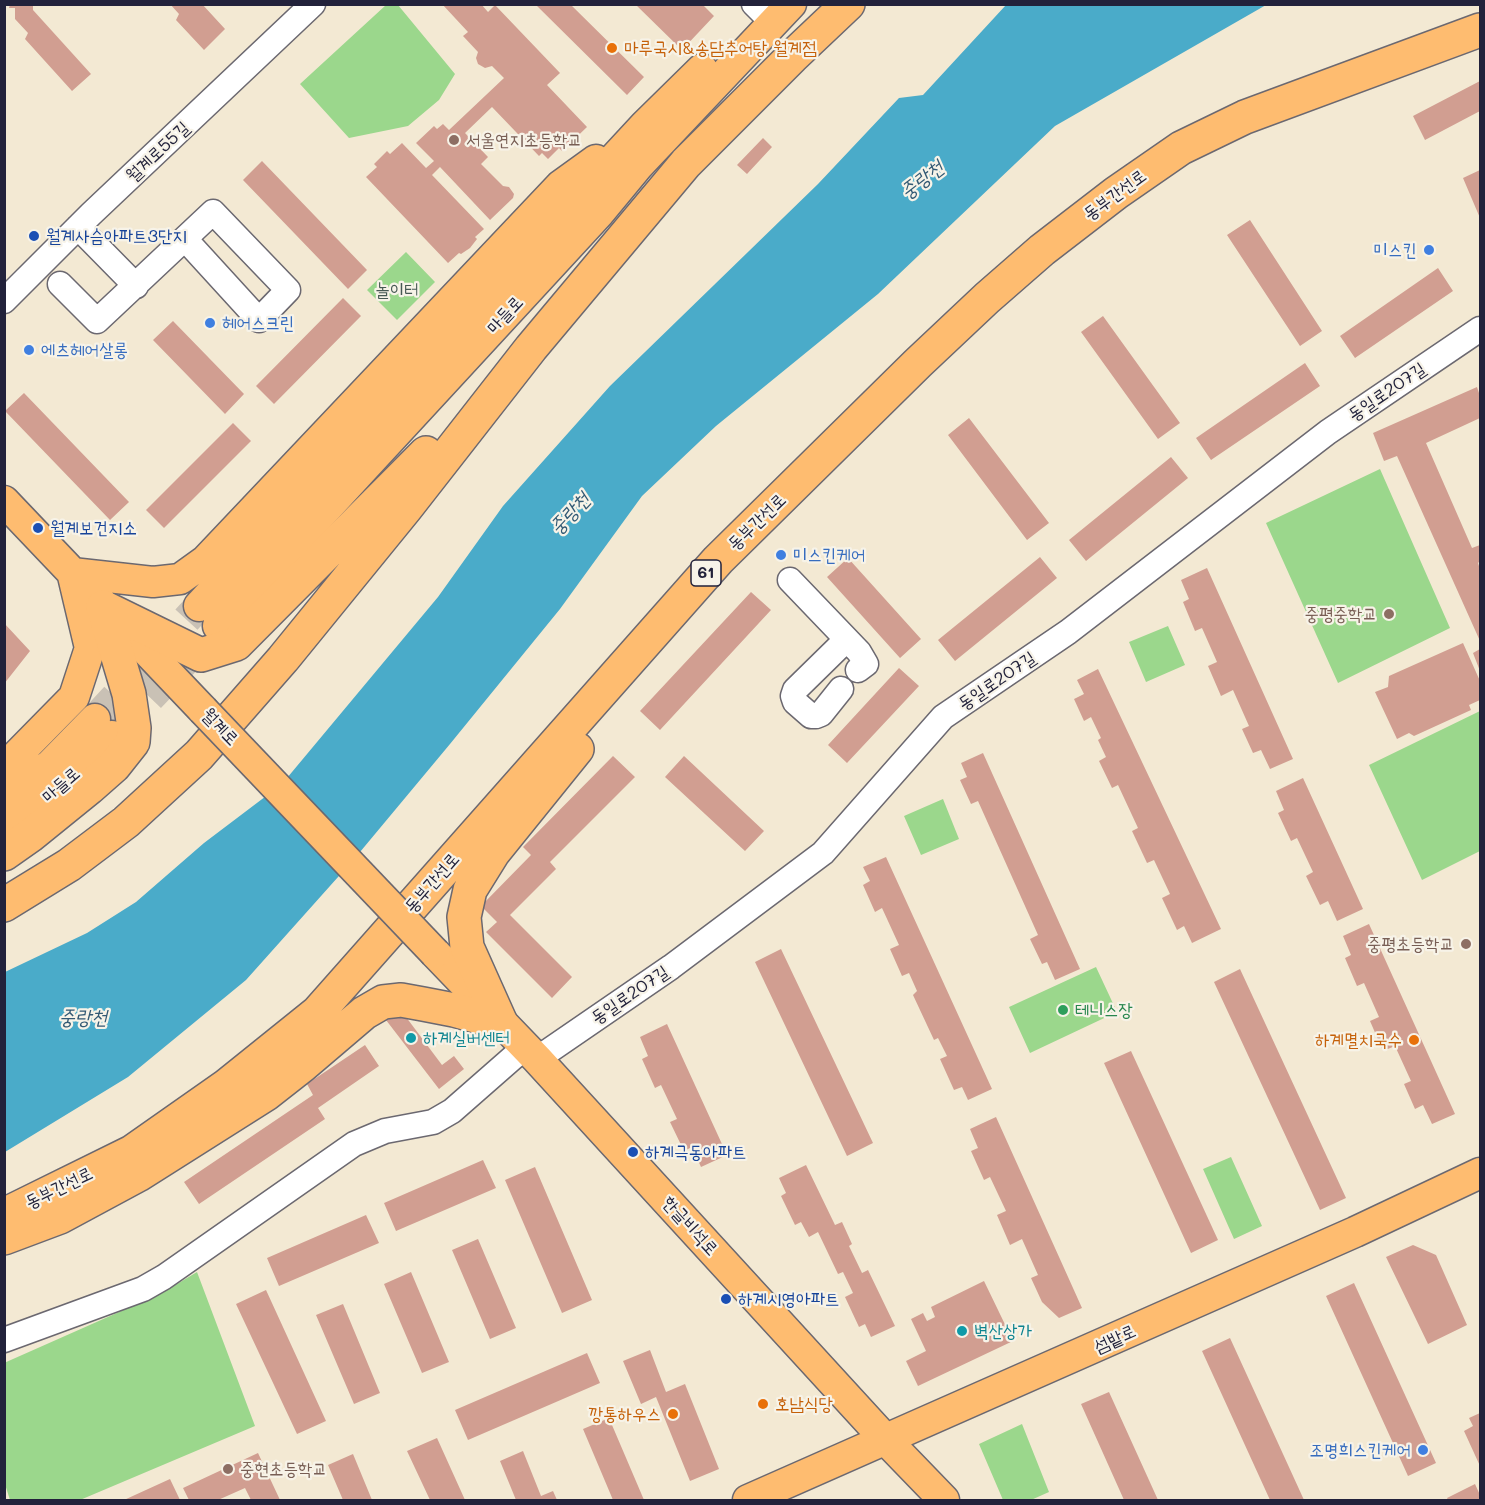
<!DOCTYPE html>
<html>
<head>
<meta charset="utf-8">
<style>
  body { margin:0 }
  #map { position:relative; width:1485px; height:1505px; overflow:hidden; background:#f3e9d3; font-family:Mali,sans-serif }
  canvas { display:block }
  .frame { position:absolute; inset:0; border:6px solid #22223b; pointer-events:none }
</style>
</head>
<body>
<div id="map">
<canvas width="1485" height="1505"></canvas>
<div class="frame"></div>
</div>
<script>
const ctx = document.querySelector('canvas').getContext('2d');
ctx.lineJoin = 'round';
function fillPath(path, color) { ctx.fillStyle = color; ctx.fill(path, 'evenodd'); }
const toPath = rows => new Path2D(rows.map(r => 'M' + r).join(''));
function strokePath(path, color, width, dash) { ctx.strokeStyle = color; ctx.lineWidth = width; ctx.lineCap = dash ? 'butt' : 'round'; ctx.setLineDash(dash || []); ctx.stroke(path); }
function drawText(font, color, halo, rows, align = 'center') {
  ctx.font = font + ' Mali,"Poor Story",sans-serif'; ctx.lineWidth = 4.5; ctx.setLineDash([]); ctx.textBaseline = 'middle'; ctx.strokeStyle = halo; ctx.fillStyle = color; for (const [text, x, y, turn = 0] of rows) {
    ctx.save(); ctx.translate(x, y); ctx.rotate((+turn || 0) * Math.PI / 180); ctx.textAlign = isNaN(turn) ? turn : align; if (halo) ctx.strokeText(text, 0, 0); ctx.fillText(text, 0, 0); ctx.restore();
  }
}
fillPath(toPath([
  [386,5,398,5,455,74,439,100,408,126,349,138,300,84],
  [406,252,435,282,397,320,367,290],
  [1380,469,1450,628,1338,683,1266,523],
  [1168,626,1185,665,1146,682,1129,642],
  [1480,711,1480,851,1422,880,1369,765],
  [943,799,959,839,921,855,904,816],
  [1096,967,1117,1012,1030,1053,1009,1007],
  [1231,1157,1262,1226,1234,1239,1203,1169],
  [197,1272,255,1426,80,1500,10,1500,4,1481,4,1363,162,1293],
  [1022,1424,1049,1492,1031,1500,1003,1500,979,1444]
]), '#9bd78c');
fillPath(toPath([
  [1006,5,1266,5,1055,126,878,294,716,426,642,496,560,609,450,744,355,858,246,980,128,1077,5,1152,5,972,87,933,136,902,204,843,282,784,438,597,503,506,610,386,818,184,899,98,923,95]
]), '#4aabc9');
fillPath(toPath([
  [10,4,33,4,33,10,91,74,72,91,25,39,28,33,15,19,15,8,9,8],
  [170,4,202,4,225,29,204,50,176,20,179,14],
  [442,4,481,4,488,12,495,5,560,73,547,85,587,127,562,151,559,148,548,159,542,153,539,156,492,107,465,133,488,157,481,164,503,186,509,187,514,194,513,198,490,220,440,167,432,175,484,229,475,237,477,239,470,248,461,254,459,253,448,263,366,177,377,167,374,164,387,151,390,154,402,143,426,168,434,161,416,143,434,126,437,129,443,124,449,130,504,78,492,66,485,68,478,64,476,58,478,52,463,36,468,32],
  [535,4,570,4,644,77,627,95],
  [635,4,702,4,714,16,682,50],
  [1480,81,1480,111,1425,140,1413,116],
  [763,138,772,147,747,174,737,165],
  [262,161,367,270,348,289,243,180],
  [1480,170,1480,218,1463,178],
  [1250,220,1322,331,1300,346,1227,235],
  [1438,268,1453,291,1355,358,1340,336],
  [343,298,361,316,274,404,256,386],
  [1103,316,1180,423,1158,439,1081,332],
  [173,321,244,394,225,414,153,340],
  [1305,363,1320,386,1211,460,1196,438],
  [1477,387,1480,396,1480,418,1426,443,1472,548,1480,545,1480,561,1478,563,1480,569,1480,641,1397,456,1384,461,1373,433],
  [24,393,129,502,110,520,5,411],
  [969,418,1049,523,1027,540,948,435],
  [233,423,251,441,164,528,146,510],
  [1171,457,1188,478,1086,561,1069,540],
  [1040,557,1057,578,955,661,938,640],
  [848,558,921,639,900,658,827,577],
  [1207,568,1293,759,1270,769,1261,750,1253,753,1242,729,1249,726,1233,690,1221,696,1208,666,1217,662,1202,628,1195,631,1183,602,1189,599,1181,580],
  [751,592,771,610,660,730,640,711],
  [4,623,30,651,4,684],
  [1463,643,1480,681,1480,700,1469,705,1471,710,1414,736,1409,733,1397,739,1375,692,1388,687,1389,676],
  [1480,649,1480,671,1473,653],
  [899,668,919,686,847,763,828,745],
  [1098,669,1221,929,1192,943,1184,926,1177,930,1162,898,1170,894,1154,860,1147,863,1132,831,1138,828,1118,785,1112,788,1099,761,1106,757,1098,740,1101,738,1091,717,1084,721,1074,699,1084,694,1077,680],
  [983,753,1080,969,1055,980,1047,962,1042,964,1030,939,1038,935,978,801,971,804,960,780,967,777,961,763],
  [613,756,635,777,550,862,556,869,510,915,572,977,552,998,486,932,497,922,481,906,531,855,523,847],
  [684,756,764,831,745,851,665,777],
  [1303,778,1363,909,1337,921,1328,901,1320,905,1306,876,1313,872,1297,838,1291,841,1278,813,1284,810,1276,791],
  [886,857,992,1089,968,1100,962,1087,954,1090,940,1059,947,1056,938,1038,934,1040,913,995,917,991,909,973,902,976,890,949,899,945,882,908,875,912,863,885,870,881,863,867],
  [1369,924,1455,1114,1432,1124,1423,1105,1415,1109,1404,1084,1411,1081,1395,1046,1383,1051,1370,1021,1379,1017,1364,983,1357,986,1345,958,1351,955,1343,936],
  [781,949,873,1143,847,1156,755,962],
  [1240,969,1346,1198,1320,1210,1214,982],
  [400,1009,442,1065,454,1056,464,1069,439,1089,386,1020],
  [667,1024,727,1155,701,1167,692,1147,684,1151,670,1122,677,1119,661,1085,655,1088,642,1059,648,1056,640,1037],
  [365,1045,379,1066,318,1108,325,1119,199,1204,184,1182,313,1095,307,1084],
  [1131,1051,1218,1240,1191,1253,1104,1063],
  [996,1117,1082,1308,1059,1318,1042,1302,1031,1278,1038,1275,1022,1239,1010,1245,997,1215,1006,1211,990,1177,984,1180,971,1151,978,1148,970,1129],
  [483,1160,496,1188,396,1231,384,1203],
  [806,1165,835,1225,842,1222,852,1244,849,1246,862,1273,868,1270,895,1326,871,1337,865,1324,859,1327,845,1297,853,1293,843,1272,838,1274,818,1232,809,1237,801,1222,795,1225,781,1196,786,1193,779,1178],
  [535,1167,592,1300,562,1313,505,1180],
  [366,1215,379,1243,279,1286,267,1258],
  [478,1239,516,1328,490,1339,452,1250],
  [1413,1245,1436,1255,1467,1325,1428,1344,1386,1257],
  [411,1272,449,1362,422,1373,384,1284],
  [984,1281,1013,1341,918,1386,906,1361,926,1351,911,1319,923,1313,927,1321,935,1317,931,1307],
  [1354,1283,1436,1463,1408,1476,1326,1296],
  [266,1290,326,1421,297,1434,236,1304],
  [343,1304,380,1393,354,1404,316,1315],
  [1230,1338,1304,1500,1270,1500,1202,1351],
  [650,1350,666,1392,685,1384,719,1469,690,1481,656,1397,641,1404,623,1361],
  [587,1353,600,1383,468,1440,455,1410],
  [1109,1392,1158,1500,1124,1500,1081,1404],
  [1480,1413,1480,1466,1464,1431,1473,1426,1469,1418],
  [609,1418,644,1500,613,1500,583,1429],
  [437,1438,465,1500,430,1500,407,1451],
  [523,1451,541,1496,553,1491,557,1500,516,1500,500,1461],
  [258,1453,280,1500,251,1500,245,1488,218,1500,189,1500,183,1488],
  [353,1454,372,1500,343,1500,328,1465],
  [170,1479,180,1500,124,1500],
  [1475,1484,1480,1495,1480,1500,1448,1500,1447,1498]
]), '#d19e91');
strokePath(toPath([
  [95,719,199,606],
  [119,730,210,635]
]), '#c9c1b5', 30, [30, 15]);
const minor = toPath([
  [754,4,773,23],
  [78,227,136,286],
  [60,284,97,321,213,212,288,290,259,320,185,239],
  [4,301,91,214,313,4],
  [790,580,859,652,866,664,858,670],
  [841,689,821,714,816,716,811,716,795,702,793,696,795,690,846,640],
  [537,1059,671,967,823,853,943,717,1068,632,1328,432,1480,329],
  [4,1340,143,1289,164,1277,354,1144,385,1131,433,1122,452,1111,525,1047]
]);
const major = toPath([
  [4,501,203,710],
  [72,573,153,582,180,579,205,561,560,186,596,160],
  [199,606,645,125,702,69],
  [218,626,600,212,638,166,791,4],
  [4,763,15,757,74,697,90,648,73,576],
  [4,798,50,765,95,719],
  [4,827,42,802,74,776,112,736],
  [435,953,537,1059,886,1440,944,1500],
  [748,1500,1355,1232,1480,1173]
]);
const highway = toPath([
  [103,607,201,655,236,644,426,453],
  [4,854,31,835,89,788,114,766,133,742,134,728,129,694,103,607],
  [4,905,69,865,126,822,199,755,283,659,406,508,531,348,686,163,792,57,848,4],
  [501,1023,467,947,464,917,470,890,493,853,577,749],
  [4,1215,132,1152,226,1086,318,1012,718,560,918,363,987,298,1042,250,1116,193,1181,148,1245,117,1480,30],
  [4,1238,60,1217,138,1175,266,1094,303,1065,364,1013,383,1002,401,1000,423,1004,454,1010,501,1023]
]);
strokePath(minor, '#6b6870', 27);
strokePath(major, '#6b6870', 33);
strokePath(highway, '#6b6870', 36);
strokePath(minor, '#fff', 24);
strokePath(major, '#febc70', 30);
strokePath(highway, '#febc70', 33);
const majorBridge = toPath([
  [203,710,435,953]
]);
strokePath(majorBridge, '#6b6870', 33, []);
strokePath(majorBridge, '#febc70', 30);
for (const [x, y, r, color] of [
  [612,48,6,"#e8710a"],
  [454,140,6,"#8d6e63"],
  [34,236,6,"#1a4fb4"],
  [1429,250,6,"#3f7fe0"],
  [210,323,6,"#3f7fe0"],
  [29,350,6,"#3f7fe0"],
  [38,528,6,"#1a4fb4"],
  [781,555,6,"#3f7fe0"],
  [1389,614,6,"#8d6e63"],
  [1466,944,6,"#8d6e63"],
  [1063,1010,6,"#2e9e5b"],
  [411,1038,6,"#0f9aa8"],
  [1414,1040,6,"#e8710a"],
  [633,1152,6,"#1a4fb4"],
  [726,1299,6,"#1a4fb4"],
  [962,1331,6,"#0f9aa8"],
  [763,1404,6,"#e8710a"],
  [673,1414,6,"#e8710a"],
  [1423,1450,6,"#3f7fe0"],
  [228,1469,6,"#8d6e63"]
]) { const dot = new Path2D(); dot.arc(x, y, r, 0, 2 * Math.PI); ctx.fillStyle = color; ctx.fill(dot); strokePath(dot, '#f7f3e8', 2); }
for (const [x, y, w] of [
  [706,573,30]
]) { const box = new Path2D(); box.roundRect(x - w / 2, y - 13, w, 26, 4.5); ctx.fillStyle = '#f7f3e8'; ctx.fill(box); strokePath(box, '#22223b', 1.5); }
drawText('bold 16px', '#22223b', null, [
  ["61",706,573]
]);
drawText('18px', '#c56008', '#f7f3e8', [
  ["마루국시&송담추어탕 월계점",624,48],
  ["하계멸치국수",1402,1040,"right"],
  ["호남식당",775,1404],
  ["깡통하우스",661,1414,"right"]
], 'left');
drawText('18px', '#785e54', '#f7f3e8', [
  ["서울연지초등학교",466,140],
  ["중평중학교",1377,614,"right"],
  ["중평초등학교",1454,944,"right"],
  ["중현초등학교",240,1469]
], 'left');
drawText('18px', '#22223b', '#f7f3e8', [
  ["월계로55길",158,152,-43],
  ["동부간선로",1115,195,-36],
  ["마들로",505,315,-47],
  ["동일로207길",1387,392,-34],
  ["동부간선로",757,522,-44],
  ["동일로207길",997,681,-34],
  ["월계로",220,727,46],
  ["마들로",61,785,-41],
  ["동부간선로",432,883,-49],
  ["동일로207길",630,995,-34],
  ["동부간선로",59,1188,-26],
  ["한글비석로",690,1226,48],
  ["섬밭로",1115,1339,-24]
]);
drawText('18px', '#164399', '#f7f3e8', [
  ["월계사슴아파트3단지",46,236],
  ["월계보건지소",50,528],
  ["하계극동아파트",645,1152],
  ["하계시영아파트",738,1299]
], 'left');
drawText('18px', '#366cbe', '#f7f3e8', [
  ["미스킨",1417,250,"right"],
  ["헤어스크린",222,323],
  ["에츠헤어살롱",41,350],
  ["미스킨케어",793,555],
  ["조명희스킨케어",1411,1450,"right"]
], 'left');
drawText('18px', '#465853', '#f7f3e8', [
  ["놀이터",397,290]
]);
drawText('18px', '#27864d', '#f7f3e8', [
  ["테니스장",1075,1010]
], 'left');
drawText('18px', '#0d838f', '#f7f3e8', [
  ["하계실버센터",423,1038],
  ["벽산상가",974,1331]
], 'left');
drawText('italic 20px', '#325974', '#f7f3e8', [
  ["중랑천",922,180,-38],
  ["중랑천",570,514,-47],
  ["중랑천",83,1018]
]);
</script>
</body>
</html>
